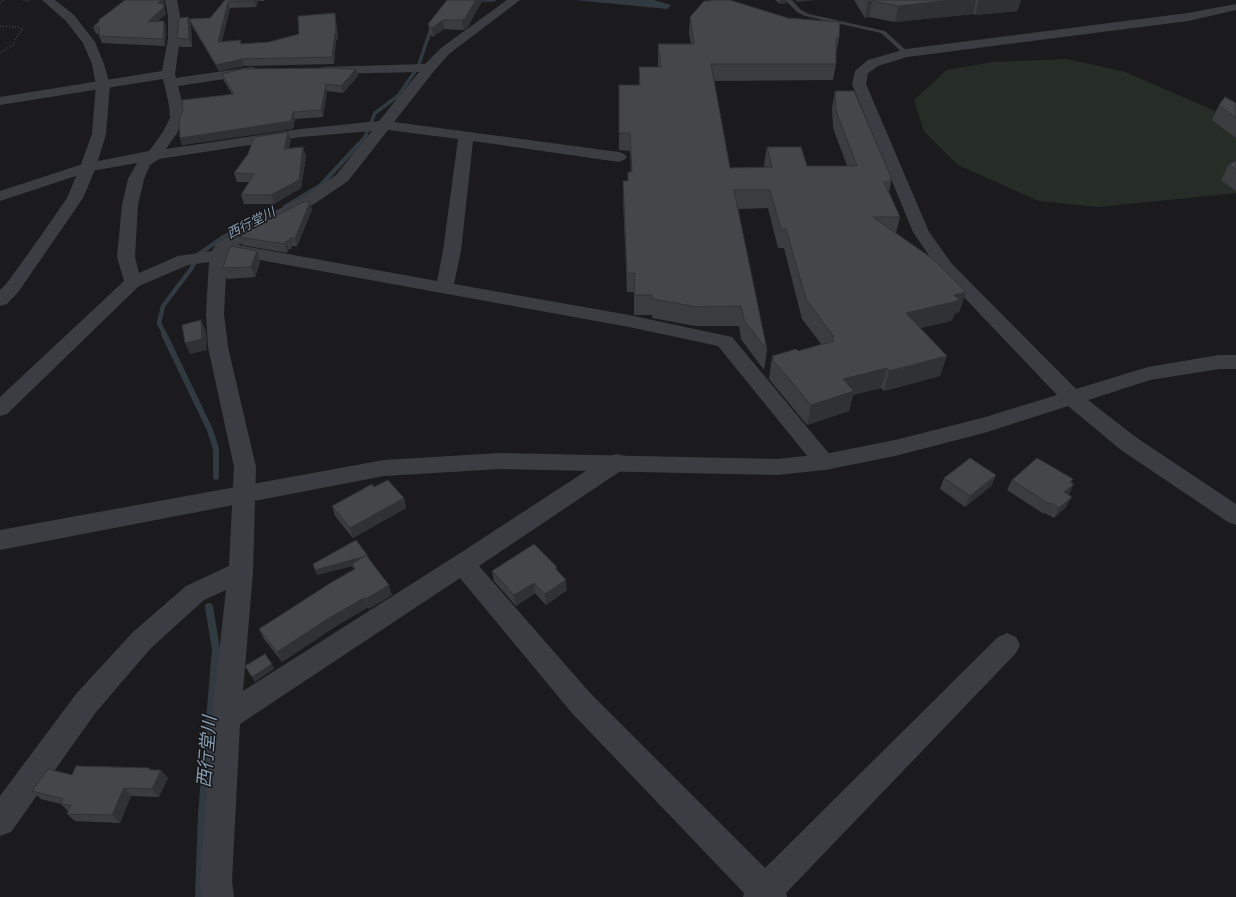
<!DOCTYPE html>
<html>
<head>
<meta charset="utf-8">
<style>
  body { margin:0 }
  canvas { display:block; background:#1b1b1d }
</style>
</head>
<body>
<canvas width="1236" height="897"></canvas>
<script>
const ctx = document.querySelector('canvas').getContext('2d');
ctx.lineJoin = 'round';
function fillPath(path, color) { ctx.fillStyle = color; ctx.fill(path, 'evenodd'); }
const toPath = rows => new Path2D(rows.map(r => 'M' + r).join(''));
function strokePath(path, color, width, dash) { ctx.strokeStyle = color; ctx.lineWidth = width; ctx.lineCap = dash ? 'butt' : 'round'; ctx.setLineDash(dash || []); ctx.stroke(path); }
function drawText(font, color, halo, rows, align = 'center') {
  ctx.font = font + ' Lato,"Noto Sans JP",sans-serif'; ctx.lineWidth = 3; ctx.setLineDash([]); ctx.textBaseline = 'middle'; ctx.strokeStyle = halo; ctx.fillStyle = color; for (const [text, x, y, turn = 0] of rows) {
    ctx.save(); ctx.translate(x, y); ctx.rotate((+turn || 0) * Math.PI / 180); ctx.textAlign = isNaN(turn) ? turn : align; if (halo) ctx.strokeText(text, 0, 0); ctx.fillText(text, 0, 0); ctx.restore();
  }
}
fillPath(toPath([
  [1067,59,1125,72,1236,120,1236,193,1098,207,1039,201,958,165,924,131,914,100,947,70,993,62]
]), '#252d26');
fillPath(toPath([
  [575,0,654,0,671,5,667,9]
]), '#313941');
strokePath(toPath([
  [468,0,494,0],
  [357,146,365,137,375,113,398,96,418,67,432,26]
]), '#313941', 3.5);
strokePath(toPath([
  [285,207,320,186,358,145],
  [165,335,159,323,163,306,191,269,199,254,222,238,253,222]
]), '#313941', 4.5);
strokePath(toPath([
  [164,334,210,430,216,449,216,477]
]), '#313941', 6);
strokePath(toPath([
  [199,897,202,814,216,649,209,607]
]), '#313941', 8);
strokePath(toPath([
  [22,0,31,1],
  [0,3,4,0],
  [0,26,17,27,23,29,17,36,13,45,0,53]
]), '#424449', 1.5, [1, 2]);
fillPath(toPath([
  [785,0,792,0,801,10,809,14,885,31,909,53,904,54,881,33,805,16,797,12,785,0]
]), '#3c3d42');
fillPath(toPath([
  [165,0,177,0,180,16,180,39,175,74,176,78,251,67,256,68,258,71,256,74,251,75,178,86,183,105,184,118,177,133,166,149,301,129,379,121,419,72,327,74,322,73,320,70,322,67,425,64,441,48,507,0,520,0,449,54,434,71,394,122,619,152,624,154,627,157,624,160,619,162,473,141,461,251,454,284,629,315,732,337,836,462,833,468,825,470,817,468,718,346,629,327,227,254,224,314,228,347,256,467,253,572,243,691,454,557,609,456,617,454,625,456,628,462,625,468,479,566,591,694,765,868,998,637,1007,633,1016,637,1020,645,1016,653,786,893,787,897,743,897,744,893,571,712,460,578,240,724,232,881,234,897,202,897,200,881,212,717,226,590,204,600,151,648,96,712,11,832,0,836,0,796,76,694,133,632,186,586,229,566,234,467,208,347,206,314,209,262,188,265,139,286,7,414,0,416,0,397,124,281,117,257,122,205,128,179,137,163,91,171,0,201,0,191,83,164,149,151,163,132,170,118,169,105,163,79,0,105,0,97,162,71,168,39,168,16,165,0],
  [388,130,458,139,443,251,437,281,238,245,266,229,314,204,348,181,388,130],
  [372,131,336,175,302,198,254,221,216,244,212,251,178,256,139,273,135,257,138,205,144,179,150,165,159,159,301,137,372,131]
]), '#3c3d42');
fillPath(toPath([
  [42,0,55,0,74,15,95,42,104,64,110,85,106,134,96,167,83,198,19,291,7,304,0,306,0,290,7,283,40,237,67,198,80,167,92,134,96,85,92,64,83,43,66,21,42,0],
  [1236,4,1236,10,1188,21,907,57,878,66,868,73,866,84,929,232,952,264,1076,389,1148,367,1219,355,1236,355,1236,369,1219,369,1150,380,1088,400,1137,438,1236,504,1236,525,1228,522,1121,450,1068,406,984,433,895,456,825,470,777,475,500,469,384,476,0,550,0,530,384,460,500,453,777,459,825,454,895,440,982,418,1057,395,940,272,913,232,852,84,855,71,868,60,906,49,1188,13,1236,4]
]), '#3c3d42');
fillPath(toPath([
  [225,0,264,0,264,1,258,1,256,7,230,8,222,41,243,44,269,42,299,34,336,20,338,40,336,40,334,64,244,66,219,71,192,26,189,19,210,18],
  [775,0,787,0,786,3,780,4],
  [854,0,1021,0,1017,11,975,15,973,14,895,22,869,17,865,18],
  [481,3,467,28,463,30,444,29,433,37,430,34,428,24],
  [164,6,166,14,158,21,166,27,165,46,102,43,99,36,99,34,96,34,93,27,99,23,98,21,165,6],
  [188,17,191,26,192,47,180,47,177,38],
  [690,17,839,38,836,54,836,64,833,80,714,81,730,168,765,167,764,165,767,147,807,166,847,166,833,128,832,108,835,91,892,179,889,192,900,217,896,233,966,292,959,312,955,313,952,320,947,322,920,328,940,376,884,391,881,388,853,395,849,411,807,425,769,379,772,356,798,351,821,344,802,319,784,248,778,248,768,208,738,209,767,350,764,370,741,339,739,326,696,326,652,318,652,315,634,315,634,292,627,292,623,200,623,181,628,181,628,172,631,172,630,151,619,150,619,85,639,85,639,67,658,67,658,44,691,44,689,33],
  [356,69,358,76,343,93,327,91,323,117,295,119,293,129,182,145,180,138,232,94,224,81,222,74],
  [1236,103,1236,138,1212,120,1219,105],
  [291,140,289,148,303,147,306,156,301,188,274,204,244,204,241,195,249,182,237,182,234,173],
  [1236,161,1236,191,1221,180,1229,164],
  [310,202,312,210,297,246,292,246,291,249,289,249,287,253,242,245,239,237],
  [257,251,260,262,255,277,227,279,223,268],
  [996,475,991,486,965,507,940,489,944,478],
  [1012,480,1071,482,1069,494,1068,494,1066,507,1054,518,1045,513,1044,514,1007,490],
  [404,498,406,508,353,538,335,516,332,506],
  [368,556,369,559,392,595,369,609,368,607,333,628,282,662,264,639,259,629,354,570,352,566,317,575,313,564],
  [557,567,557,570,567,590,546,605,535,593,516,606,494,581,492,571],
  [150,768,151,770,168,778,159,797,131,796,120,823,75,821,67,814,68,811,61,804,41,799,32,791,72,775]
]), '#3b3c40');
fillPath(toPath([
  [162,0,164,0,165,6,164,6,166,14,150,28,148,22,158,3],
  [255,0,258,0,258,1,256,7,254,1],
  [476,0,485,0,481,3,467,28,463,30,462,20],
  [780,0,787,0,786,3,780,4],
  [796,0,817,0,796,2],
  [952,0,976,0,973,14,895,22,898,6],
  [979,0,1021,0,1017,11,975,15],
  [872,1,869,17,865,18,868,2],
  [228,2,230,8,220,48,218,42],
  [335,13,336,20,338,40,336,40,334,64,332,57],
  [188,17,191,26,192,47,189,39],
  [443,20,444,29,433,37,432,28],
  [164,21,166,27,165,46,163,39],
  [242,59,244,66,219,71,216,65],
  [356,69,358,76,343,93,341,86],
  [326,84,327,91,323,117,321,110],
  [293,112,295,119,293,129,182,145,180,138],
  [288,132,291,140,287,157,284,149],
  [303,147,306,156,301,188,274,204,271,195],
  [310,202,312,210,297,246,295,238],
  [290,238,292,246,291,249,289,241],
  [286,241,289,249,287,253,285,244],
  [257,251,260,262,255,277,251,267],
  [966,292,959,312,955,313,952,320,947,322,900,332,906,313,954,295],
  [201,320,206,331,207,350,190,354,185,343],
  [947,356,940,376,884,391,889,371],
  [887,368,881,388,853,395,849,411,807,425,811,405,843,379],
  [996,475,991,486,965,507,970,496],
  [1073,479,1068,489,1074,484,1069,494,1059,502,1070,482],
  [1072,497,1066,507,1054,518,1059,508],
  [404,498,406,508,353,538,350,528],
  [1050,503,1045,513,1044,514,1049,504],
  [368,556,370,561,352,564,352,566,317,575,315,570],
  [566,580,567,590,546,605,545,594],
  [534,583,535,593,516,606,514,595],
  [389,585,392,595,369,609,366,599],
  [364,598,368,607,333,628,282,662,277,652,329,618],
  [272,664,274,669,255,682,252,677],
  [161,770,168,778,159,797,152,789],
  [124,788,131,796,120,823,112,815]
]), '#303134');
const building = toPath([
  [125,0,162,0,158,3,163,4,164,7,148,22,164,21,163,39,99,36,99,27,93,27,100,21,98,21,100,19,125,0],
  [225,0,255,0,254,1,228,2,218,42,241,40,240,44,269,42,299,34,298,16,335,13,336,33,335,33,332,57,242,59,216,65,189,19,210,18,225,0],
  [447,0,476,0,465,18,462,20,443,20,432,28,428,24,447,0],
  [712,0,730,0,788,18,840,22,839,38,836,38,836,64,711,64,730,168,772,167,767,147,801,147,807,166,857,166,836,111,835,91,854,91,892,179,890,179,891,182,884,182,900,217,873,217,933,259,966,292,954,295,959,300,953,302,906,313,947,356,889,371,887,368,843,379,854,391,811,405,772,359,774,359,772,356,796,349,798,351,834,341,832,338,834,337,806,299,786,229,781,230,770,190,734,190,767,350,744,320,741,306,697,307,653,299,652,295,634,295,635,273,627,273,623,181,628,181,628,172,632,172,630,133,619,133,619,85,640,85,639,67,661,67,658,44,694,44,690,17,704,1,709,1,712,0],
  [867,0,952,0,898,6,872,1,868,2,867,0],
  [188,17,189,39,177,38,179,18,188,17],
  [331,68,356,69,341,86,326,84,321,110,293,112,291,121,180,138,179,119,183,111,182,100,234,94,222,74,242,69,331,68],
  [1225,97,1236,103,1236,118,1219,105,1225,97],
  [288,132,284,149,303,147,299,180,271,195,241,195,254,174,234,173,248,154,254,137,288,132],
  [1236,161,1236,170,1229,164,1236,161],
  [303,202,310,202,295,238,290,238,289,241,286,241,285,244,239,237,264,222,303,202],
  [231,246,257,251,251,267,223,268,228,251,231,246],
  [201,320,202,339,185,343,182,325,201,320],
  [970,458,996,475,970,496,944,478,970,458],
  [1037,458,1073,479,1070,482,1074,484,1064,492,1072,497,1059,508,1050,503,1049,504,1012,480,1037,458],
  [388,480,404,498,350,528,332,506,372,484,374,487,388,480],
  [356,540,368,556,367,556,366,555,363,557,315,570,313,564,356,540],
  [534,544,557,567,555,568,566,580,545,594,534,583,514,595,492,571,534,544],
  [366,555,389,585,366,599,364,598,329,618,277,652,259,629,332,582,355,569,352,564,366,555],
  [265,654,272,664,252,677,245,666,265,654],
  [76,766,150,768,149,770,161,770,152,789,124,788,112,815,67,814,71,805,61,804,63,799,32,791,48,769,72,775,76,766]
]);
fillPath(building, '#45464a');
strokePath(building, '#303134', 1);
drawText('italic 13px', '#889eb4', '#161618', [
  ["西行堂川",251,223,-27]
]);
drawText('italic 18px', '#889eb4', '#161618', [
  ["西行堂川",207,752,-85]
]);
</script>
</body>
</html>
